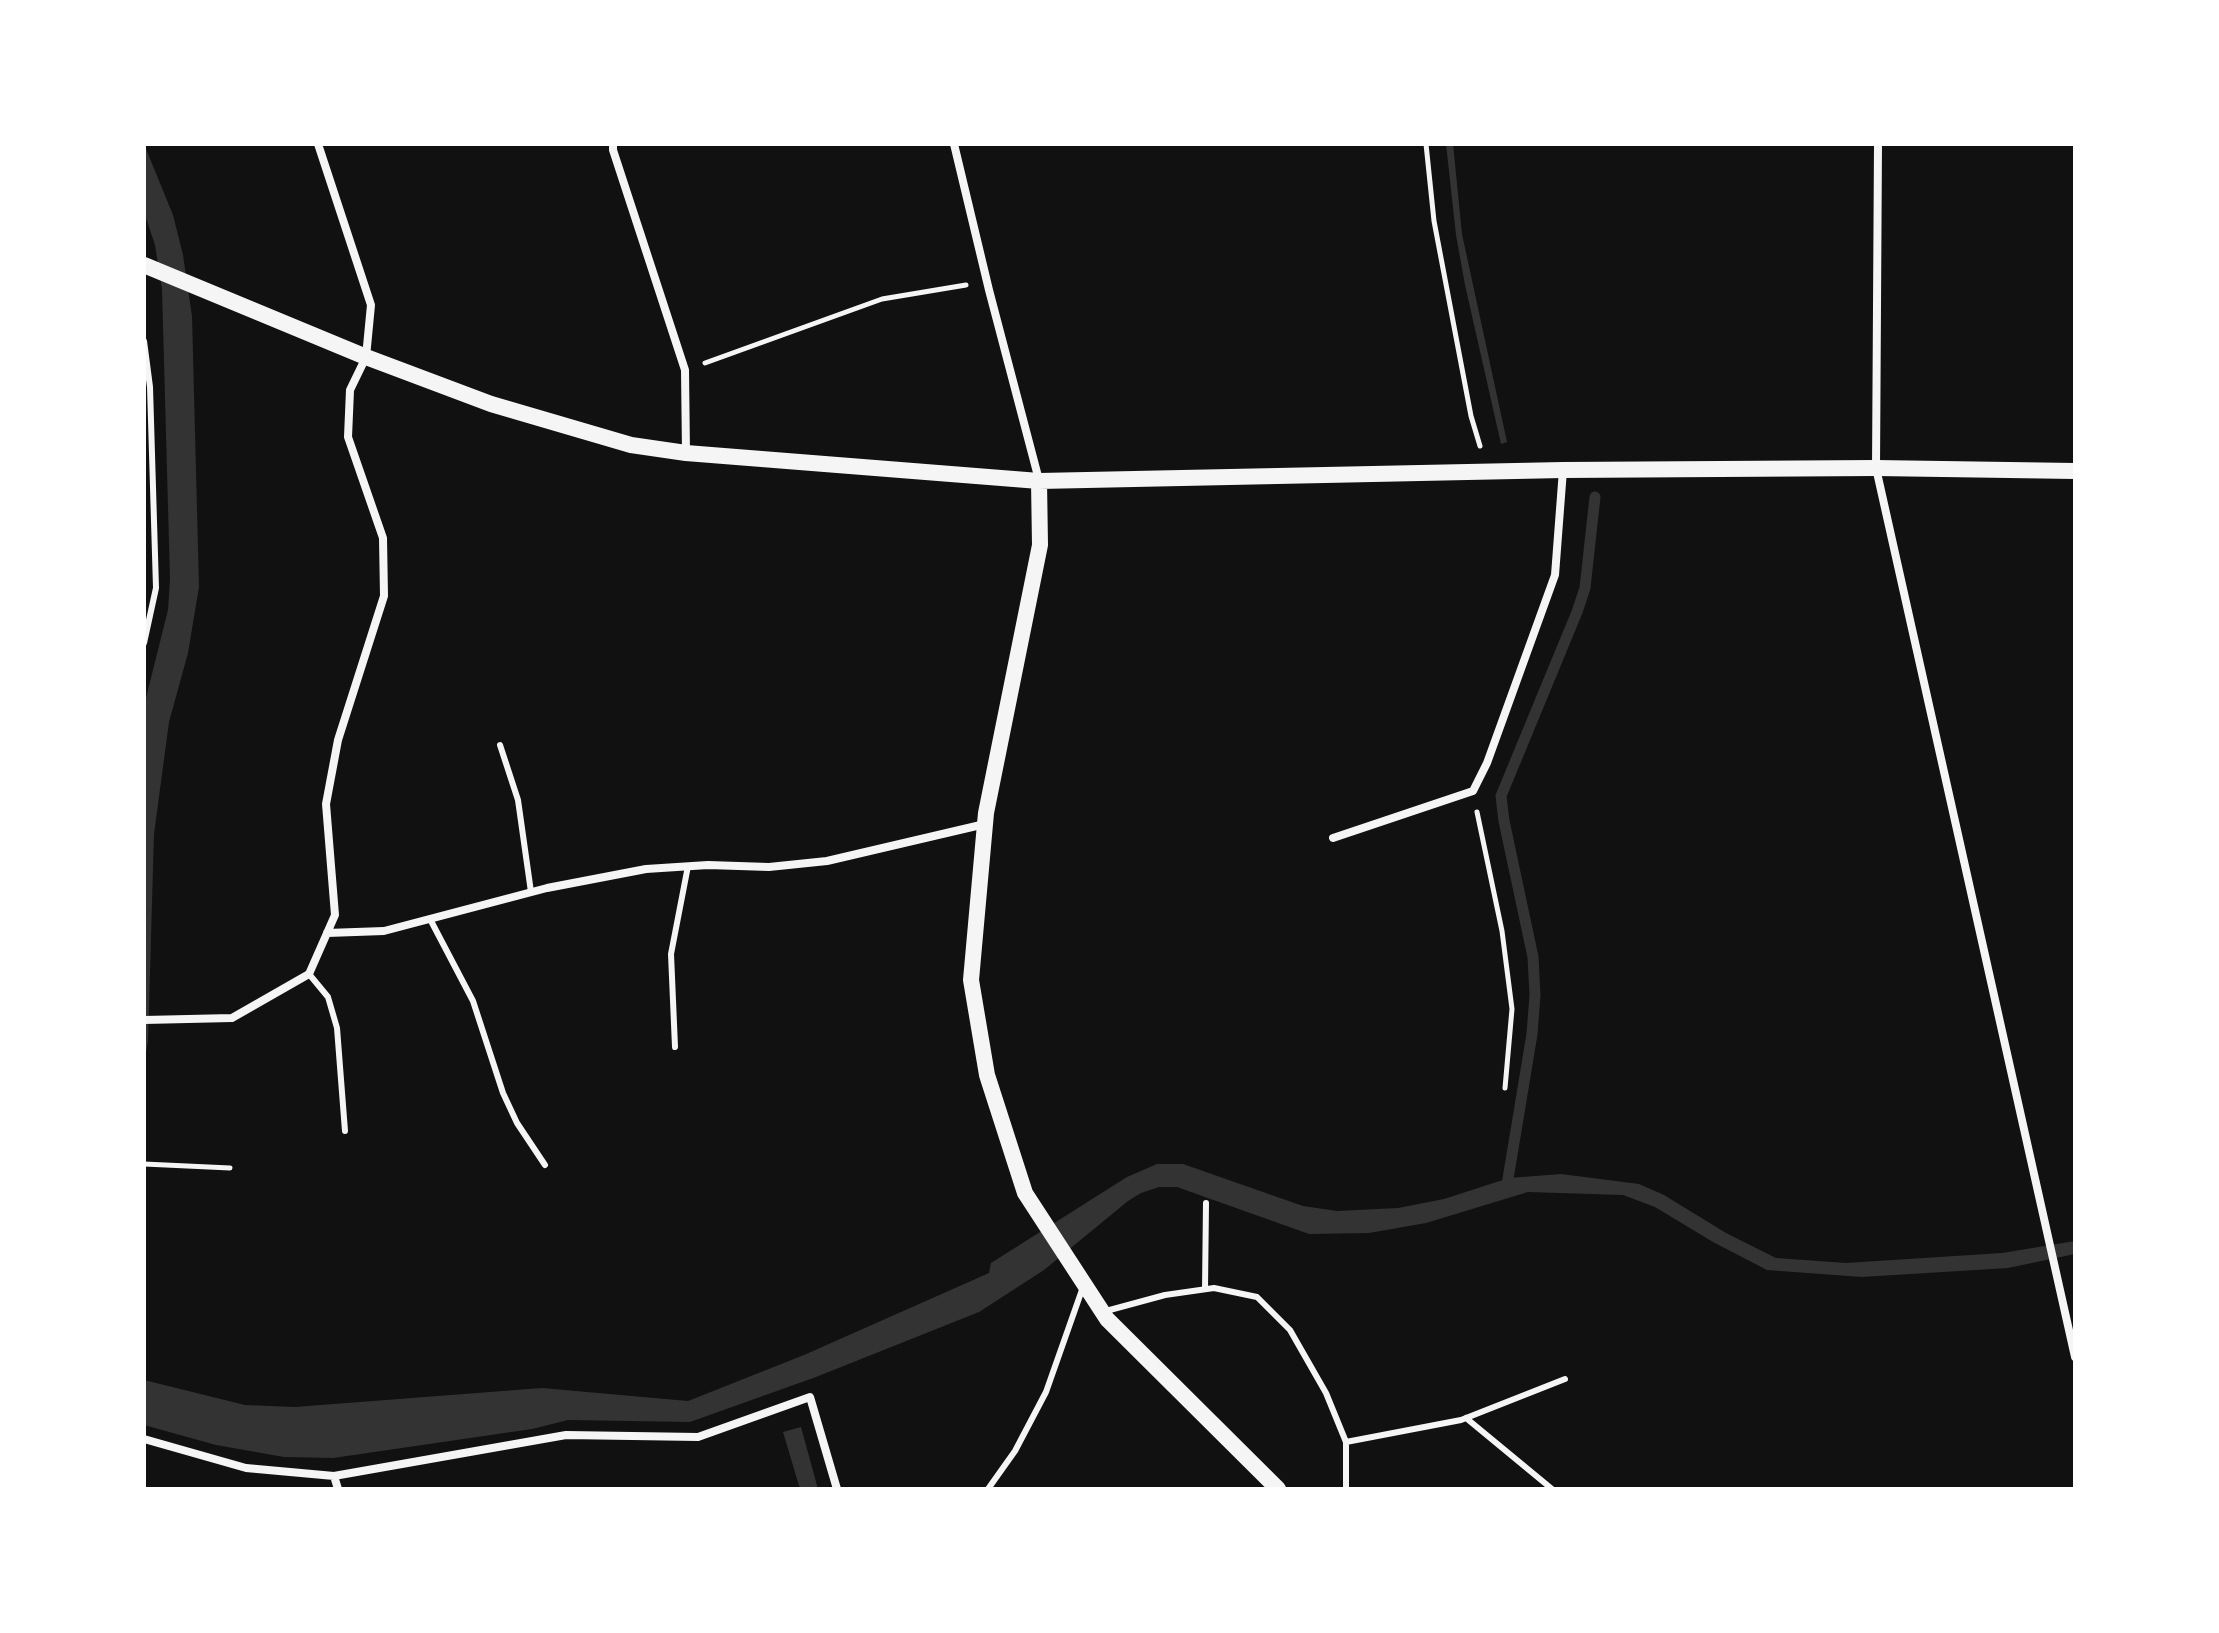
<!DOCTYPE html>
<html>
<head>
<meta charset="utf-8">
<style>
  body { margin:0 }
  #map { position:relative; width:2219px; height:1633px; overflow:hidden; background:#111; font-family:"Roboto Condensed",sans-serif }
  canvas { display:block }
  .frame { position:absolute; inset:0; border:146px solid #fff; pointer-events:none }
</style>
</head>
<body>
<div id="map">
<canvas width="2219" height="1633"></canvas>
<div class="frame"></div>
</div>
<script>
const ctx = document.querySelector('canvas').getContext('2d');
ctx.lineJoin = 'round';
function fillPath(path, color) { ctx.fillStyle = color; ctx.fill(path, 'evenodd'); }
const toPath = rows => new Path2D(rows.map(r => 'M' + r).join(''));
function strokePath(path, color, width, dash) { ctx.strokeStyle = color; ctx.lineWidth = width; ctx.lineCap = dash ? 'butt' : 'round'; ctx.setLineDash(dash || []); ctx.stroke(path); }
fillPath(toPath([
  [144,144,173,215,183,255,192,316,199,587,188,653,169,722,154,834,148,1042,144,1062,144,706,168,610,170,579,162,289,155,245,144,212],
  [1446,144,1453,144,1462,234,1507,442,1501,444,1465,285,1456,235],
  [1157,1164,1183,1164,1303,1206,1337,1211,1398,1208,1444,1199,1509,1178,1561,1174,1639,1184,1664,1195,1726,1233,1776,1258,1846,1263,2002,1253,2075,1241,2075,1254,2008,1268,1862,1277,1767,1270,1713,1242,1655,1207,1623,1195,1528,1192,1426,1223,1369,1233,1309,1234,1177,1187,1159,1187,1141,1193,1128,1201,1044,1270,979,1312,816,1377,690,1422,568,1420,532,1429,333,1458,284,1457,216,1445,144,1425,144,1380,245,1405,295,1407,542,1388,688,1401,804,1355,989,1273,991,1263,1127,1177],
  [801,1427,818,1489,800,1489,783,1432]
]), '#333');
strokePath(toPath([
  [1506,1191,1532,1034,1535,995,1533,957,1504,821,1501,796,1577,612,1585,588,1595,497]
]), '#333', 11);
strokePath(toPath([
  [1426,144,1434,221,1471,416,1480,446],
  [705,363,882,299,966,285],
  [1477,812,1502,931,1512,1009,1505,1088],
  [144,1164,230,1168]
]), '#f5f5f5', 5);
strokePath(toPath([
  [144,341,150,387,156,588,144,643],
  [500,745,518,800,531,892],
  [430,919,473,1001,503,1093,517,1123,545,1165],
  [309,974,328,997,337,1028,345,1131],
  [675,1047,671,954,688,866],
  [1205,1289,1206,1203],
  [1106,1311,1165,1295,1214,1288,1257,1297,1290,1330,1326,1393,1346,1442,1346,1489],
  [1466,1418,1552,1489],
  [1346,1442,1461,1420,1565,1379],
  [988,1489,1015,1451,1046,1392,1083,1287]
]), '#f5f5f5', 6);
strokePath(toPath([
  [613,144,613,150,685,370,686,453],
  [954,144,989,290,1039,480],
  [1878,144,1876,468,2075,1357],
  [1333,838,1473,791,1487,763,1555,575,1563,470],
  [327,933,384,931,547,888,646,869,708,865,769,867,827,861,985,824],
  [144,1020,232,1018,309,974,335,915,326,804,338,740,384,596,383,538,348,437,350,390,366,357,371,305,318,144],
  [144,1439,246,1468,334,1476,566,1435,698,1437,810,1397,837,1489],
  [334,1476,338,1489]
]), '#f5f5f5', 8);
strokePath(toPath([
  [144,265,366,357,491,404,631,445,686,453,1039,481,1563,470,1876,468,2075,471],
  [1039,481,1040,545,986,813,971,980,987,1075,1025,1193,1107,1319,1278,1489]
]), '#f5f5f5', 16);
</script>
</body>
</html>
